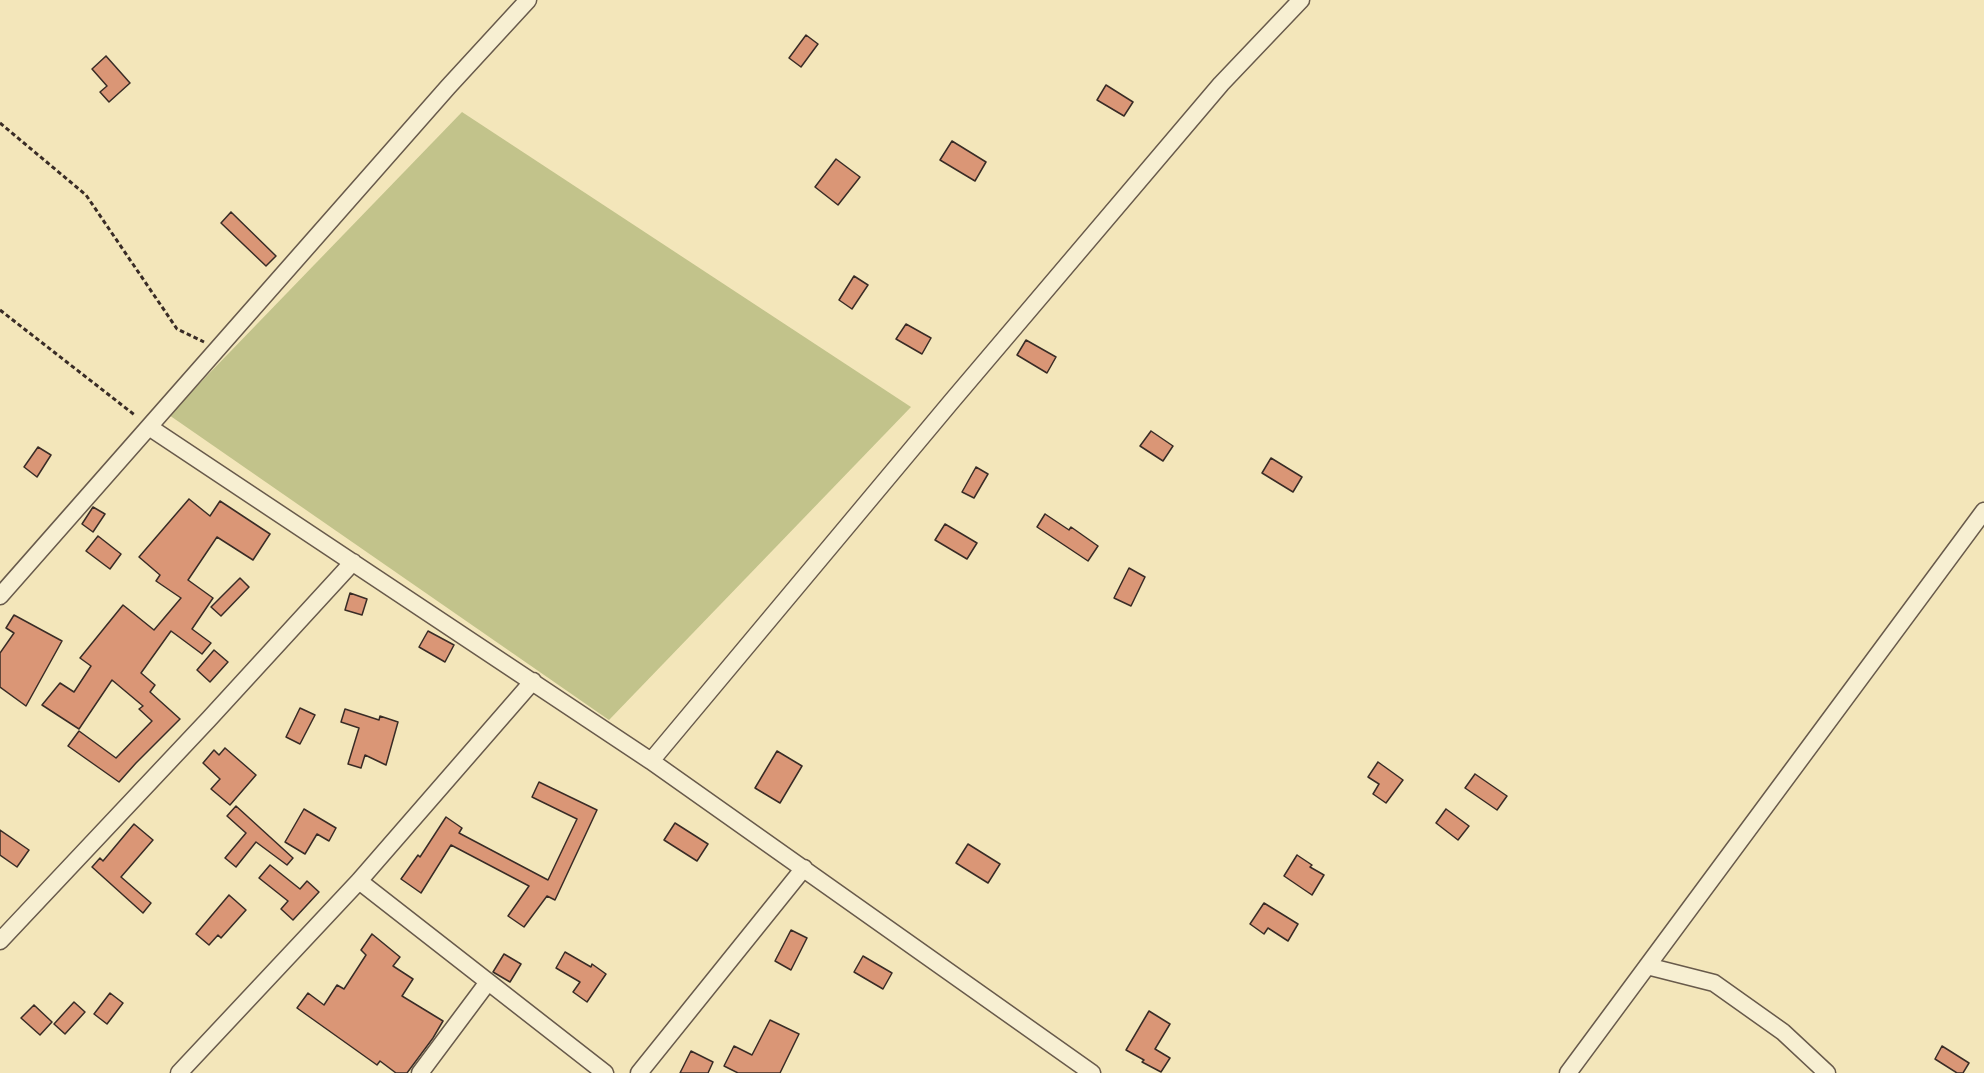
<!DOCTYPE html>
<html>
<head>
<meta charset="utf-8">
<style>
  body { margin:0 }
  canvas { display:block; background:#f3e6ba }
</style>
</head>
<body>
<canvas width="1984" height="1073"></canvas>
<script>
const ctx = document.querySelector('canvas').getContext('2d');
ctx.lineJoin = 'round';
function fillPath(path, color) { ctx.fillStyle = color; ctx.fill(path, 'evenodd'); }
const toPath = rows => new Path2D(rows.map(r => 'M' + r).join(''));
function strokePath(path, color, width, dash) { ctx.strokeStyle = color; ctx.lineWidth = width; ctx.lineCap = dash ? 'butt' : 'round'; ctx.setLineDash(dash || []); ctx.stroke(path); }
fillPath(toPath([
  [462,112,911,407,609,720,169,415]
]), '#c2c38b');
const building = toPath([
  [806,35,818,44,801,67,789,58,806,35],
  [106,56,130,83,109,102,100,92,107,86,92,69,106,56],
  [1106,85,1133,102,1124,116,1097,100,1106,85],
  [952,141,986,162,975,181,940,160,952,141],
  [836,159,860,177,838,205,815,187,836,159],
  [231,212,276,256,266,266,221,223,231,212],
  [854,276,868,285,852,309,839,300,854,276],
  [906,324,931,338,922,354,896,339,906,324],
  [1026,340,1056,357,1047,373,1017,355,1026,340],
  [1151,431,1173,446,1163,461,1140,446,1151,431],
  [38,447,51,455,37,477,24,467,38,447],
  [1271,458,1302,477,1293,492,1262,473,1271,458],
  [976,467,988,474,974,498,962,492,976,467],
  [189,499,210,516,220,501,270,534,253,560,217,537,188,580,213,598,192,629,211,643,202,654,171,631,141,673,155,685,150,692,180,719,136,763,119,782,68,746,79,731,116,758,152,721,139,709,143,706,112,680,79,729,42,705,60,683,74,692,91,666,80,658,123,605,154,630,181,598,156,581,160,575,139,557,189,499],
  [93,507,105,514,93,532,82,524,93,507],
  [1045,514,1069,530,1071,527,1098,546,1088,561,1037,527,1045,514],
  [945,524,977,543,967,559,935,540,945,524],
  [98,536,121,554,110,569,86,551,98,536],
  [1129,568,1145,577,1131,606,1114,598,1129,568],
  [240,578,249,587,221,616,211,607,240,578],
  [350,593,367,599,362,615,345,610,350,593],
  [14,615,62,641,26,706,0,687,0,653,14,633,6,628,14,615],
  [428,631,454,645,445,662,419,647,428,631],
  [214,650,228,662,210,682,197,670,214,650],
  [300,708,315,715,300,744,286,737,300,708],
  [345,709,379,720,380,716,398,722,386,765,365,755,361,768,348,764,359,728,341,722,345,709],
  [225,748,256,775,230,805,211,789,220,779,203,763,214,750,219,755,225,748],
  [777,751,802,766,780,803,755,788,777,751],
  [1378,762,1403,780,1386,803,1373,794,1379,784,1368,777,1378,762],
  [1475,774,1507,796,1497,810,1465,788,1475,774],
  [539,782,597,810,555,900,547,896,524,927,508,916,529,886,451,845,421,893,401,879,418,855,420,857,446,817,462,828,459,833,548,880,577,819,532,797,539,782],
  [236,806,293,858,287,865,256,842,236,867,225,858,246,833,227,816,236,806],
  [304,809,336,828,329,841,317,834,305,854,285,842,304,809],
  [1446,809,1469,826,1458,840,1436,823,1446,809],
  [675,823,708,844,697,861,664,840,675,823],
  [134,824,153,840,121,877,151,903,143,913,92,867,100,858,103,861,134,824],
  [0,830,29,850,17,867,0,855,0,830],
  [968,844,1000,864,988,883,956,863,968,844],
  [1297,855,1312,865,1310,867,1324,875,1312,895,1284,876,1297,855],
  [270,865,300,889,307,881,319,892,293,920,281,909,288,901,259,878,270,865],
  [229,895,246,910,221,938,218,935,209,945,196,934,229,895],
  [1264,903,1298,924,1288,941,1268,928,1264,934,1250,924,1264,903],
  [791,930,807,938,791,970,775,961,791,930],
  [372,934,400,957,393,966,413,979,402,996,443,1021,433,1038,407,1073,396,1073,380,1061,377,1065,297,1008,308,993,324,1005,337,985,344,989,366,955,361,950,372,934],
  [565,952,591,967,592,964,606,974,587,1002,573,992,580,982,556,968,565,952],
  [504,954,521,964,510,982,493,972,504,954],
  [863,956,892,973,883,989,854,972,863,956],
  [110,993,123,1003,107,1024,94,1014,110,993],
  [74,1002,85,1012,65,1034,54,1024,74,1002],
  [34,1005,52,1022,40,1035,21,1018,34,1005],
  [1149,1011,1170,1024,1155,1049,1170,1058,1161,1072,1142,1062,1144,1060,1126,1050,1149,1011],
  [770,1020,799,1034,780,1073,738,1073,724,1066,734,1046,752,1055,770,1020],
  [1942,1046,1969,1063,1963,1073,1957,1073,1935,1059,1942,1046],
  [691,1051,713,1062,708,1073,680,1073,691,1051]
]);
fillPath(building, '#da9676');
strokePath(building, '#392c26', 1.5);
const minor = toPath([
  [149,427,651,761,1092,1073],
  [0,596,448,87,528,0],
  [651,761,951,402,1221,84,1301,0],
  [359,881,605,1073],
  [0,941,209,719,353,562],
  [1647,966,1714,983,1783,1032,1827,1073],
  [179,1073,359,881,533,681],
  [420,1073,488,982],
  [639,1073,804,868],
  [1568,1073,1984,511]
]);
strokePath(minor, '#685a4b', 19);
strokePath(toPath([
  [0,123,86,195,177,329,204,342],
  [0,310,136,416]
]), '#392c26', 3, [4.5, 3]);
strokePath(minor, '#f7efd2', 16);
</script>
</body>
</html>
